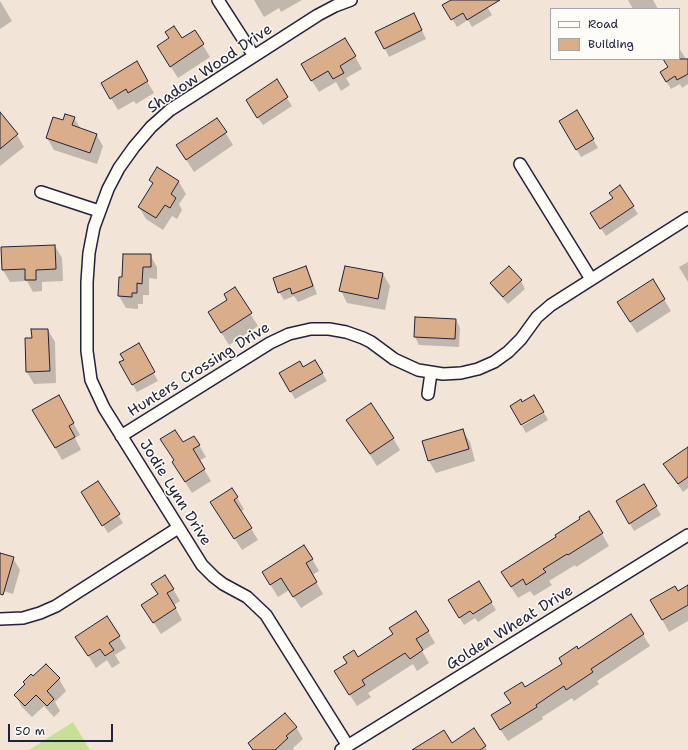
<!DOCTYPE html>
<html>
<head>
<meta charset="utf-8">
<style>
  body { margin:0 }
  #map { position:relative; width:688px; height:750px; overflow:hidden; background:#f2e5d7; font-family:"Shantell Sans",sans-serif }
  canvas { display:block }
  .legend { position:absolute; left:550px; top:8px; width:130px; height:52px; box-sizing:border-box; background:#fdfcf7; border:1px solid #a5a5ac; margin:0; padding:5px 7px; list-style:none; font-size:12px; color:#22223b }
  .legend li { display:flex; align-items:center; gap:8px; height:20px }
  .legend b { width:20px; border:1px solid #a5a5ac }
  .scale { position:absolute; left:8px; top:724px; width:105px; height:18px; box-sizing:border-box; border:2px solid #22223b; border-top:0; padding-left:5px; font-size:12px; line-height:14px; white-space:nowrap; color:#22223b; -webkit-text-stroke:3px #fdfcf7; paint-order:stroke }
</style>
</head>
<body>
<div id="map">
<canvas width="688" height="750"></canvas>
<ul class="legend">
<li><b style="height:5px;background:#fdfcf7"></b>Road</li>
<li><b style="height:11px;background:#daae8b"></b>Building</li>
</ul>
<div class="scale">50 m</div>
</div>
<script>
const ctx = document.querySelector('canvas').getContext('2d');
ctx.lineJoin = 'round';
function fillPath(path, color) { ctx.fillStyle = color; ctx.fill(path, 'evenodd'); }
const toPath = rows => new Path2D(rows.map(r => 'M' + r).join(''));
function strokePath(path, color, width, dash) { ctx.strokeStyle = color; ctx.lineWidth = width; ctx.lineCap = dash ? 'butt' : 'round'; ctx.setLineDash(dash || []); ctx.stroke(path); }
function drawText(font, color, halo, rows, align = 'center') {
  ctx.font = font + ' "Shantell Sans",sans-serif'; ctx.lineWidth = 3; ctx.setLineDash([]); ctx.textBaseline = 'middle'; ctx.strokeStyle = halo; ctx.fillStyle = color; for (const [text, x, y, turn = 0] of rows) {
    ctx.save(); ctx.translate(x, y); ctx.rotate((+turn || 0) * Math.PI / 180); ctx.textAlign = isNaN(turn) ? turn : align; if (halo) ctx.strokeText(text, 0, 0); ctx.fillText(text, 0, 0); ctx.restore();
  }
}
fillPath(toPath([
  [73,722,90,750,29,750]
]), '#c6e097');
fillPath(toPath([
  [254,0,302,0,281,12,279,8,264,17],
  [453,0,483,0,492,15,472,27,468,20,457,27,444,5],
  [628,0,653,0,658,9,633,9],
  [0,1,12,21,0,29],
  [418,22,426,39,389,57,377,32],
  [195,32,210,57,178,78,165,58,170,39,182,40],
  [345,39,362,69,346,78,350,85,341,91,336,82,319,92,302,65],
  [679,48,688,62,688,84,682,88,680,84,671,89,661,73,670,68,664,59,679,59],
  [136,62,154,93,136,104,134,101,118,110,102,83],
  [276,81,292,106,263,125,251,108],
  [577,112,598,148,581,157,560,121],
  [74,118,81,129,96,134,103,146,97,164,54,150,47,138,63,122],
  [217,119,233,145,194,172,177,145],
  [5,120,17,135,24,147,0,166,0,124],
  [157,169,179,182,186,194,179,204,182,210,177,219,172,216,163,230,146,219,139,207,153,185,150,180],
  [620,187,638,214,606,236,596,221,614,199],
  [55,246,62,258,63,281,42,282,42,291,33,292,27,281,10,282,3,270],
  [150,255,157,267,157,279,149,278,149,295,143,295,143,304,138,304,138,309,126,308,119,296,120,278,123,278],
  [688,262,688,282,679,267],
  [305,267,310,275,317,294,298,302,294,296,284,300,279,292],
  [383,274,390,286,385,310,347,303,341,291],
  [521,281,525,289,508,304,496,291,491,283],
  [653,281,671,311,637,333,625,315],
  [234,288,258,326,229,345,216,324],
  [416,318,456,320,460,328,459,347,419,345,415,337],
  [48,330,55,342,56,383,34,384,27,372],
  [138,345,158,381,137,392,120,362,125,360],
  [315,361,327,381,295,399,280,373,303,368],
  [59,397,80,435,75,438,81,450,62,460,34,410],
  [544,413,548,420,526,433,522,426],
  [463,431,470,442,475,461,436,473,429,461],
  [355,432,393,438,400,450,377,466],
  [183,444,199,445,206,457,199,461,211,481,192,493,180,474,175,461],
  [688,448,688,488,683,492,665,465],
  [98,483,123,523,108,533,87,500],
  [644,486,661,515,634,531,617,501],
  [232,489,244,509,241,512,258,540,242,550,219,514],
  [589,512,609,546,576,567,575,565,549,581,552,585,534,596,530,591,518,598,509,584,557,537,581,520],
  [0,554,13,558,20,570,13,594,0,590],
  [312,559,319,571,312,575,323,594,301,608,289,590,278,597,263,573],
  [479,582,496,610,478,622,475,618,464,625,454,608],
  [152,584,173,589,180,601,174,605,182,620,161,634,150,617,158,595],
  [688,586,688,621,669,632,652,601,678,592],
  [631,616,650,646,597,681,599,684,574,701,572,698,542,717,543,719,508,741,499,728,512,704,525,689,563,664,578,650],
  [107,617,126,648,115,655,120,663,112,668,107,660,96,668,84,649],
  [428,631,435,643,422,651,429,663,417,671,413,664,368,693,371,697,357,706,342,683,358,658,394,635],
  [59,679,66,691,55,702,60,711,54,717,44,706,32,717,22,707,15,695,26,684],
  [296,727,303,739,293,748,294,750,253,750,249,744],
  [474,730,487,750,413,750,452,744]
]), '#0003');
const building = toPath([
  [451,0,500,0,467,20,463,13,451,20,442,5,451,0],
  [414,13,422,30,384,49,375,32,414,13],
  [174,26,182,38,195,30,204,44,170,67,157,46,169,38,165,32,174,26],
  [345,38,356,56,340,66,344,73,333,79,328,71,311,81,301,64,345,38],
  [663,59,688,59,688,74,677,80,675,76,666,82,660,72,668,67,663,59],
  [137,61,148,81,128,93,126,89,110,99,101,83,137,61],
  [277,79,288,97,257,118,246,100,277,79],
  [577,110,594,139,576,150,559,121,577,110],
  [0,112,18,134,0,149,0,112],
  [65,114,75,117,72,125,97,134,90,153,46,138,53,117,63,120,65,114],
  [217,118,227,132,186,160,176,145,217,118],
  [157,167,179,181,171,194,176,198,170,208,165,205,156,218,138,207,153,183,149,180,157,167],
  [620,185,634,206,600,229,590,213,613,198,609,193,620,185],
  [55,245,56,269,36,270,36,280,25,280,25,269,2,270,1,247,55,245],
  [123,254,151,254,151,267,143,267,142,284,137,283,137,293,132,293,132,297,118,296,119,277,122,277,123,254],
  [306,266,313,286,292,294,290,288,278,293,273,278,306,266],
  [345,266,383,273,378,299,339,291,345,266],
  [509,266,522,280,503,297,490,283,509,266],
  [653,279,665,299,630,322,617,302,653,279],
  [235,287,252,313,221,333,208,312,227,300,224,294,235,287],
  [415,317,456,319,455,339,414,337,415,317],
  [31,329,48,329,50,371,26,372,25,338,32,338,31,329],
  [139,343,155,372,132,385,119,362,124,360,120,354,139,343],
  [315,360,323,373,290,392,279,373,300,361,303,367,315,360],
  [59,395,74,423,69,426,75,437,55,448,32,410,59,395],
  [534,395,544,412,521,425,510,406,521,399,522,402,534,395],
  [371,403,394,438,370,454,346,420,371,403],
  [463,429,469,449,428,461,422,441,463,429],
  [175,430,183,442,194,436,200,445,193,449,205,469,185,482,172,462,174,460,160,439,175,430],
  [688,447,688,477,678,484,663,464,688,447],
  [98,481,120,514,102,526,81,492,98,481],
  [644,484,657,506,629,524,616,501,644,484],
  [232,488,238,497,234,500,252,528,234,539,210,502,232,488],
  [589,511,603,533,568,555,567,554,543,569,546,572,526,585,523,579,511,587,501,572,556,537,555,535,580,519,579,517,589,511],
  [304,545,313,559,306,563,317,582,293,597,281,578,270,585,262,572,304,545],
  [0,553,14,557,3,595,0,594,0,553],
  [165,575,174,589,167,593,176,608,153,623,141,605,158,594,151,584,165,575],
  [479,581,492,602,473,614,470,611,459,618,448,600,479,581],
  [688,585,688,605,662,620,650,600,675,586,678,591,688,585],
  [416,611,429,631,416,639,423,650,410,659,405,653,362,680,365,685,349,695,334,671,347,663,343,657,354,650,358,657,393,634,389,628,416,611],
  [631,614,644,634,591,669,593,672,566,690,564,686,536,705,537,707,500,730,491,715,511,703,504,693,522,682,525,687,562,664,559,658,577,646,578,649,631,614],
  [107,616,120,636,109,643,114,650,105,656,100,649,88,656,75,637,107,616],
  [46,664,60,678,47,691,54,699,47,706,36,695,25,706,14,695,25,684,23,682,31,674,33,676,46,664],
  [285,713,297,727,286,736,288,738,275,750,253,750,248,743,285,713],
  [474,728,486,746,480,750,412,750,444,730,452,743,474,728]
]);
fillPath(building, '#daae8b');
strokePath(building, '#22223b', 1);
const minor = toPath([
  [218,0,254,56],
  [520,164,591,279],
  [41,192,99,211],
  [428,394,431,373],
  [121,436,270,343,289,334,311,329,329,329,346,332,363,338,371,342,394,359,418,370,443,374,461,373,478,369,494,362,508,352,521,339,537,317,551,305,688,218],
  [0,619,23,618,40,613,56,606,178,528],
  [348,746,266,615,247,597,223,584,214,577,202,565,104,408,91,380,87,351,87,282,89,253,94,227,108,189,119,168,134,147,151,127,170,110,318,15,335,6,351,0],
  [341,750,688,535]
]);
strokePath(minor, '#22223b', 14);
strokePath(minor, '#fdfcf7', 11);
drawText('15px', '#22223b', '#fdfcf7', [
  ["Shadow Wood Drive",210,69,-34],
  ["Hunters Crossing Drive",199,370,-32],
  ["Jodie Lynn Drive",175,493,58],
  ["Golden Wheat Drive",510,628,-32]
]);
</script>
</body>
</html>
